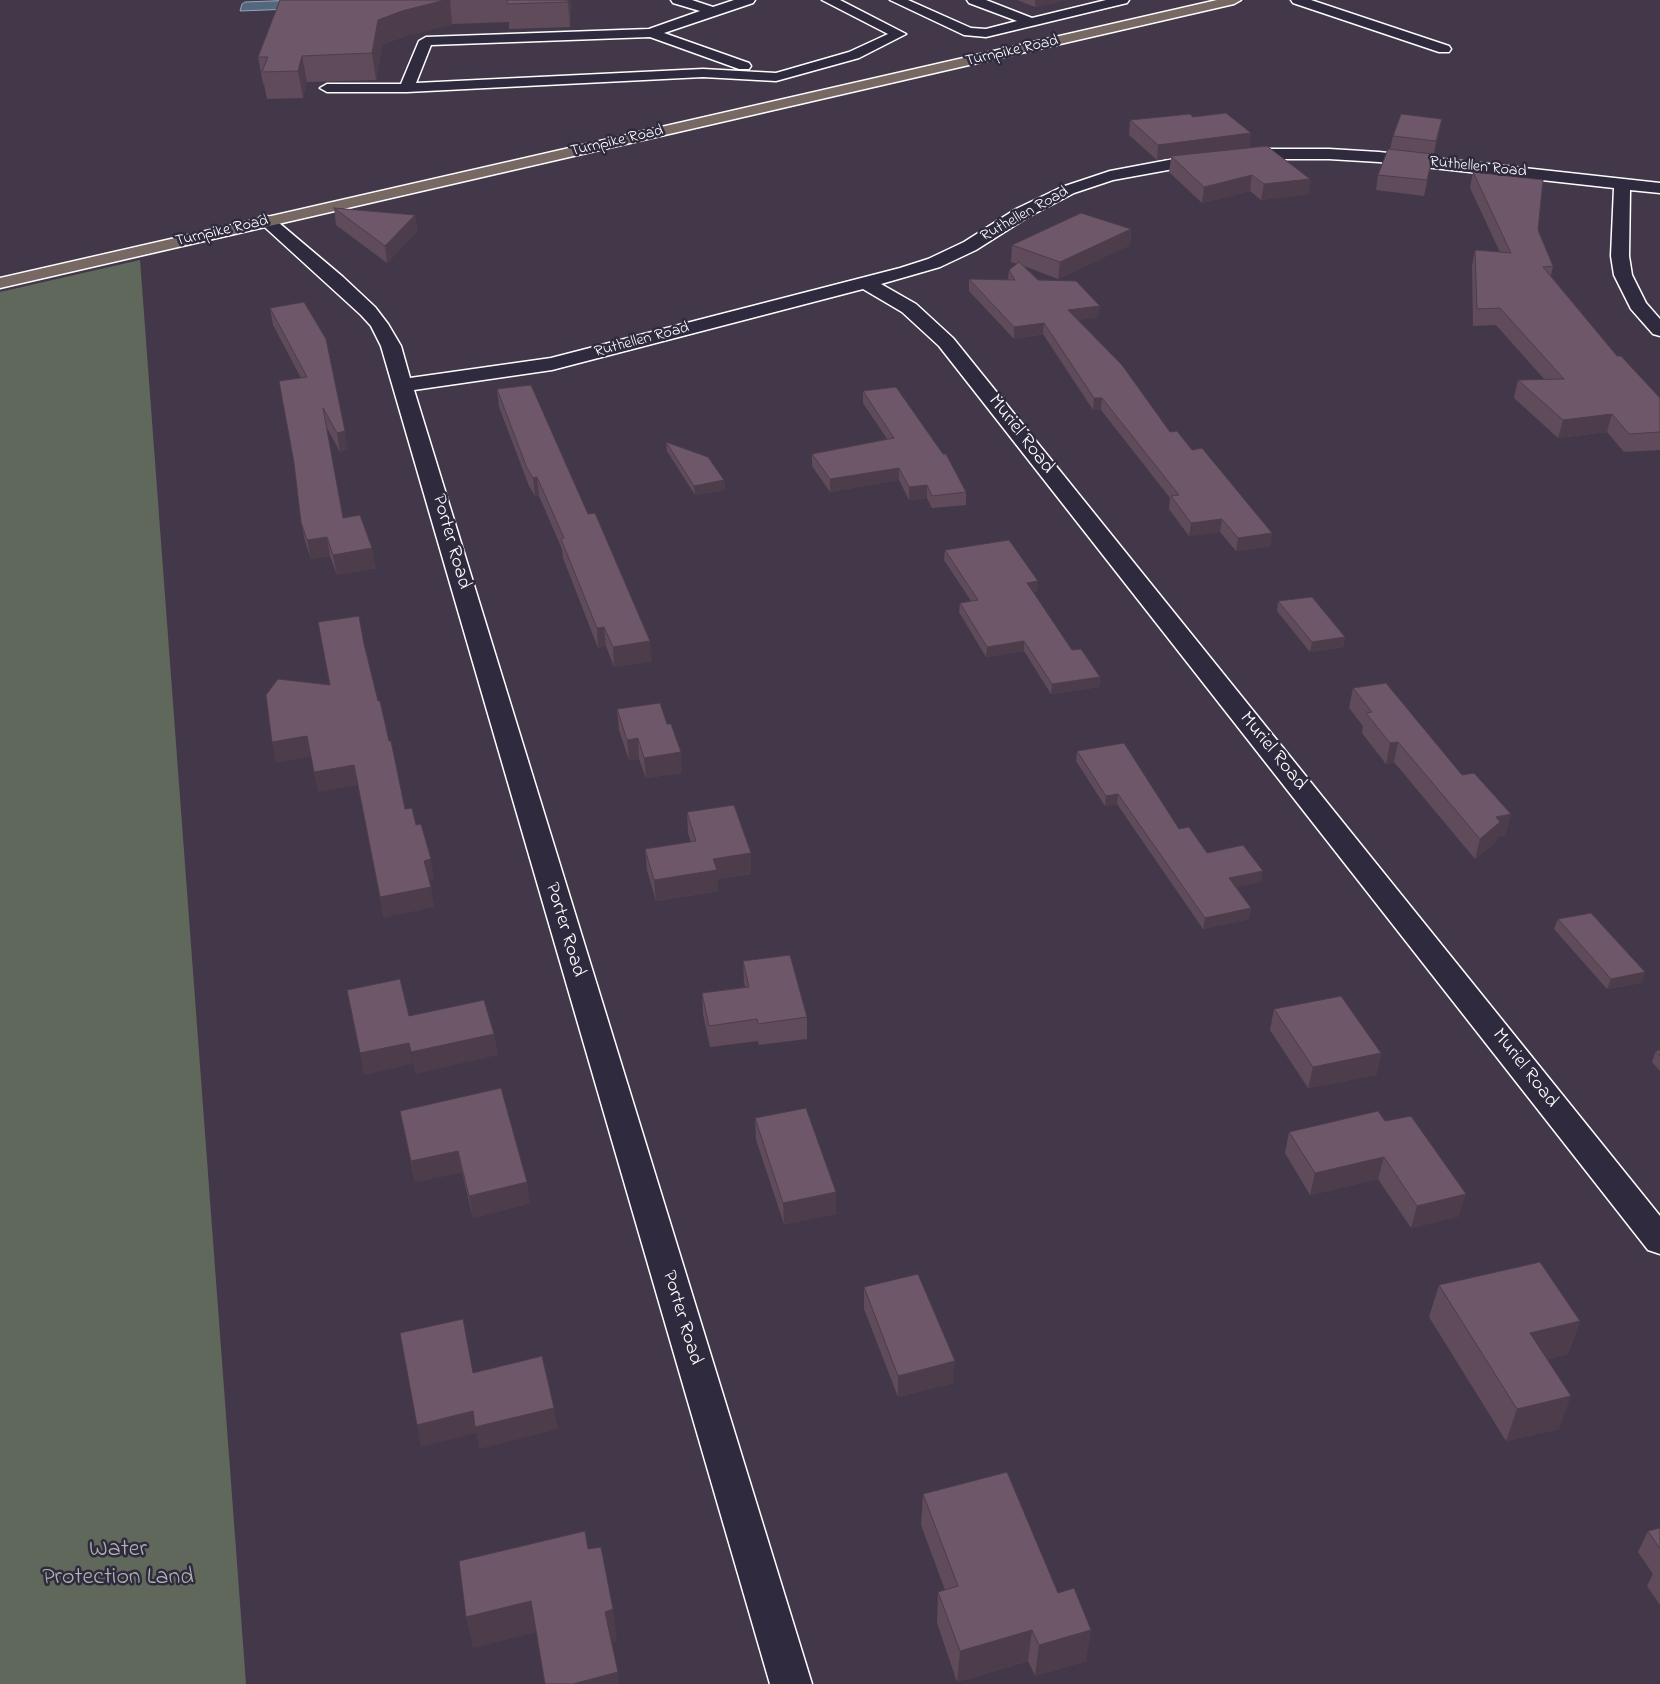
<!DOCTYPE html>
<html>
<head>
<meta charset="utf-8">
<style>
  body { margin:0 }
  canvas { display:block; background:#42384a }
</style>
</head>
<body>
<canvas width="1660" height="1684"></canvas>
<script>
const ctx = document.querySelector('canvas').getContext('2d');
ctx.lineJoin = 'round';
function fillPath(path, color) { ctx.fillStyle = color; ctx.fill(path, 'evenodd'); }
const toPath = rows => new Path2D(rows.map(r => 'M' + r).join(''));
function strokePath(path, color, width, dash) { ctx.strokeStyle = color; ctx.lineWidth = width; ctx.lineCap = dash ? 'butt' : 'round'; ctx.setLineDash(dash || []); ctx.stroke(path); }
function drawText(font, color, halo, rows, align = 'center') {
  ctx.font = font + ' "Indie Flower",sans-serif'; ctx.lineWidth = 5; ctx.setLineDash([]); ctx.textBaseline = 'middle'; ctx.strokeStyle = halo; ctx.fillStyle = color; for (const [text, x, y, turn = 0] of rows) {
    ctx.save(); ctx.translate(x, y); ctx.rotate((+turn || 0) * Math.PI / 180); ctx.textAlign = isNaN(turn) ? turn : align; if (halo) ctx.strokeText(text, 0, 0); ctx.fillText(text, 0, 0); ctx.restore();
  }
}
fillPath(toPath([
  [140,260,246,1684,0,1684,0,292]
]), '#60685c');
const water = toPath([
  [297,0,365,6,240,11,242,4,245,2,297,0]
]);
fillPath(water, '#53687f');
strokePath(water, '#98a4b2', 1);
const minor = toPath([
  [671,0,692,0,713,7,734,0,755,0,753,3,664,33,749,63,751,66,749,69,739,69,650,37,431,45,416,83,703,69,776,73,849,52,888,34,822,0,840,0,906,34,859,58,776,81,703,77,407,92,327,92,320,88,327,84,401,84,419,41,426,37,649,29,700,11,673,3,671,0],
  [890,0,908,0,971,28,986,29,1017,21,969,3,967,0,986,0,1032,18,1106,0,1129,0,1127,3,986,37,964,35,890,0],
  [1291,0,1311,0,1449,46,1451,49,1449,52,1439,52,1293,3,1291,0],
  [1257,149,1329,149,1379,152,1660,183,1660,193,1630,190,1629,256,1632,275,1646,303,1660,319,1660,336,1653,334,1631,309,1614,275,1611,256,1614,188,1379,162,1329,159,1257,159,1179,168,1113,180,1074,193,1028,217,976,250,940,267,881,284,916,304,953,338,1660,1216,1660,1254,1648,1250,939,346,902,312,863,289,552,370,414,390,812,1684,770,1684,381,346,371,326,361,315,258,221,260,217,266,216,272,217,343,277,375,307,388,324,401,346,410,378,551,358,900,268,928,259,964,242,1016,209,1062,187,1110,171,1179,158,1257,149]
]);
const major = toPath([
  [1217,0,1241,0,1234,4,0,288,0,278,1217,0]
]);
strokePath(minor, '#fff', 3);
strokePath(major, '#fff', 3);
fillPath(minor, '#2f2a3d');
fillPath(major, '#776864');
fillPath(toPath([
  [280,0,571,0,570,27,509,29,509,22,452,24,405,36,382,45,376,80,307,82,303,98,267,99,264,84,263,84,258,57],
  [1017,0,1067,0,1035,7],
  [1193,117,1251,133,1249,148,1310,179,1308,194,1261,200,1250,191,1202,203,1169,172,1171,158,1157,160,1129,135,1130,120],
  [1442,119,1424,196,1376,190,1378,175,1390,149,1393,136],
  [1473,172,1538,230,1553,266,1551,276,1617,356,1660,398,1660,450,1624,452,1607,432,1558,438,1514,398,1518,380,1545,380,1496,325,1473,326,1472,266,1475,250,1500,252,1470,188],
  [334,208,415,215,417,231,387,263,336,225],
  [1131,229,1130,245,1058,279,1024,266,1038,280,1098,317,1078,320,1170,432,1192,450,1272,533,1270,546,1236,551,1220,532,1189,536,1169,509,1170,498,1101,410,1093,410,1043,334,1014,339,969,291,969,279,1008,280,1009,270,1017,264,1011,262,1012,245],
  [270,308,348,449,340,452,326,426,343,518,376,568,337,575,330,556,311,559,305,541,301,522,301,378,273,325],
  [497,389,652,661,614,667,606,646,598,648,563,558,562,549,539,496,535,496,529,486,499,407],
  [863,391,966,492,966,505,932,508,927,498,909,500,899,480,830,492,812,466,812,454,887,439,863,403],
  [666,442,724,480,725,490,695,495,667,451],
  [945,550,1037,591,1033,592,1072,650,1100,677,1099,687,1051,694,1024,651,986,657,959,612,960,603,971,601,944,560],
  [1278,601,1345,637,1343,647,1310,652,1277,611],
  [1353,688,1511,814,1505,835,1497,837,1495,843,1475,859,1394,762,1386,764,1362,733,1363,726,1349,708],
  [617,709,682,773,646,778,639,759,629,760,619,730],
  [1077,751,1207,853,1261,882,1236,887,1251,908,1249,919,1203,929,1117,804,1105,806,1076,761],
  [687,812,751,874,717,879,718,891,656,901,647,870,645,849,691,842,688,833],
  [1558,919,1645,972,1641,983,1607,989,1554,929],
  [743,961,807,1017,807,1039,759,1045,758,1041,710,1047,703,1014,702,993,745,987,744,982],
  [1274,1009,1381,1053,1376,1075,1308,1088,1270,1030],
  [1660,1050,1660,1071,1652,1062,1656,1051],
  [400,1111,530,1203,473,1218,462,1172,415,1182],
  [755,1118,836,1192,836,1214,784,1224,756,1140],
  [1385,1121,1459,1216,1411,1228,1378,1179,1310,1195,1285,1153,1289,1132],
  [1439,1285,1580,1321,1568,1354,1547,1359,1559,1429,1506,1441,1429,1317],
  [864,1287,953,1383,898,1397,864,1309],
  [923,1494,1086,1661,1035,1676,1028,1661,957,1682,937,1623,938,1592,945,1590,921,1525],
  [1660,1528,1660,1605,1647,1586,1653,1574,1638,1552,1648,1531]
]), '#5f4b5a');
fillPath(toPath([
  [445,0,450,0,452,24,405,36,382,45,376,80,372,53,378,20,402,11],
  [568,0,571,0,570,27,568,2],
  [1035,0,1067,0,1035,7],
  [302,56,307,82,303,98,298,71],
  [1442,119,1439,134,1434,156,1436,141],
  [1251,133,1249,148,1171,156,1171,158,1157,160,1158,145],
  [1433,154,1430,170,1424,196,1427,180],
  [1252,175,1250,191,1202,203,1204,187],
  [1310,179,1308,194,1261,200,1264,184],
  [415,215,417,231,387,263,385,246],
  [1131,229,1130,245,1058,279,1060,262],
  [1100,306,1098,317,1067,322,1068,310],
  [1044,323,1043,334,1014,339,1014,327],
  [1094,398,1102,398,1101,410,1093,410],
  [1612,414,1607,432,1558,438,1563,420],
  [345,431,348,449,340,452,337,433],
  [899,468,899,480,830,492,830,479],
  [537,477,539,496,535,496,533,478],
  [724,480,725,490,695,495,694,486],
  [927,485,927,498,909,500,909,487],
  [1222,519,1220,532,1189,536,1191,523],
  [1272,533,1270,546,1236,551,1238,538],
  [327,537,330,556,311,559,307,540],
  [372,548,376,568,337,575,333,555],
  [1038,581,1037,591,1027,593,1027,583],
  [604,627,606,646,598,648,597,628],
  [1345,637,1343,647,1310,652,1312,642],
  [650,641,652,661,614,667,613,647],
  [1024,641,1024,651,986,657,987,647],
  [1100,677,1099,687,1051,694,1052,684],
  [307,736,311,756,276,763,272,742],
  [638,738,639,759,629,760,627,740],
  [1398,742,1394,762,1386,764,1390,743],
  [681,752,682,773,646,778,644,758],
  [354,765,358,785,318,792,314,772],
  [1118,794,1117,804,1105,806,1106,796],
  [1511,814,1505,835,1497,837,1495,843,1475,859,1480,839,1496,817],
  [751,853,751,874,717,879,718,891,656,901,654,880,713,859],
  [431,859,434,880,427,881,424,861],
  [1263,871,1261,882,1228,889,1229,878],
  [431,887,434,907,383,918,380,897],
  [1251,908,1249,919,1203,929,1205,918],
  [1645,972,1641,983,1607,989,1611,979],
  [494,1034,498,1055,415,1074,411,1052],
  [409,1043,413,1064,364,1075,360,1053],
  [1381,1053,1376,1075,1308,1088,1313,1067],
  [458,1151,462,1172,415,1182,411,1161],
  [1384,1157,1378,1179,1310,1195,1315,1173],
  [527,1182,530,1203,473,1218,469,1196],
  [836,1192,836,1214,784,1224,783,1203],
  [1466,1194,1459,1216,1411,1228,1417,1206],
  [1580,1321,1568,1354,1519,1365,1530,1333],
  [955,1361,953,1383,898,1397,898,1376],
  [1571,1396,1559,1429,1506,1441,1517,1409],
  [554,1408,558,1429,479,1449,476,1433,421,1447,417,1425,473,1411],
  [531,1601,537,1632,473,1648,466,1617],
  [613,1609,617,1641,609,1643,605,1612],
  [1032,1630,1028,1661,957,1682,960,1651],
  [1091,1630,1086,1661,1035,1676,1039,1645],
  [618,1672,619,1684,573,1684]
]), '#4d3d4a');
const building = toPath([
  [280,0,445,0,402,11,378,20,372,53,302,56,298,71,262,72,268,57,258,57,280,0],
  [507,0,568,0,568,2,507,4,507,0],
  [1226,113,1251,133,1158,145,1130,120,1190,114,1193,117,1226,113],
  [1401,114,1442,119,1436,141,1393,136,1401,114],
  [1267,146,1310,179,1264,184,1252,175,1204,187,1171,156,1267,146],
  [1388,149,1433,154,1427,180,1378,175,1388,149],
  [1473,172,1543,180,1538,230,1553,266,1543,267,1617,356,1621,356,1660,398,1660,432,1629,434,1612,414,1563,420,1518,380,1564,379,1500,308,1477,309,1475,250,1511,253,1473,172],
  [334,208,415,215,385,246,334,208],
  [1081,213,1131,229,1060,262,1012,245,1081,213],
  [1019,262,1038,280,1076,281,1100,306,1068,310,1122,365,1170,432,1177,431,1192,450,1202,448,1272,533,1238,538,1222,519,1191,523,1171,496,1179,495,1102,398,1094,398,1044,323,1014,327,969,279,1015,280,1009,270,1019,262],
  [304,302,326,339,345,431,337,433,323,408,343,518,360,515,372,548,333,555,327,537,307,540,301,522,294,463,279,381,307,377,270,308,304,302],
  [531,385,588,514,595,513,650,641,613,647,604,627,597,628,561,539,564,538,537,477,533,478,527,468,497,389,531,385],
  [896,387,943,454,946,454,966,492,932,496,927,485,909,487,899,468,830,479,812,454,894,438,863,391,896,387],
  [666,442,708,457,724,480,694,486,666,442],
  [1009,540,1038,581,1027,583,1072,650,1081,649,1100,677,1052,684,1024,641,987,647,960,603,978,600,945,550,1009,540],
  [1312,597,1345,637,1312,642,1278,601,1312,597],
  [359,616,364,644,378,701,380,701,389,741,391,741,405,809,412,808,416,825,421,824,431,859,424,861,431,887,380,897,354,765,314,772,307,736,272,742,266,695,278,679,330,685,318,622,359,616],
  [1386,683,1462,775,1474,773,1511,814,1496,817,1500,822,1480,839,1398,742,1390,743,1366,713,1372,712,1353,688,1386,683],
  [660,703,667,724,671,724,681,752,644,758,638,738,627,740,617,709,660,703],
  [1124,743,1179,829,1189,827,1207,853,1243,845,1263,871,1229,878,1251,908,1205,918,1118,794,1106,796,1077,751,1124,743],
  [734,805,751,853,713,859,717,870,654,880,645,849,696,841,687,812,734,805],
  [1591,913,1645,972,1611,979,1558,919,1591,913],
  [790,955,807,1017,758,1024,757,1019,709,1026,702,993,749,987,743,961,790,955],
  [400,979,409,1016,484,1000,494,1034,411,1052,409,1043,360,1053,347,990,400,979],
  [1341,996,1381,1053,1313,1067,1274,1009,1341,996],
  [1660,1050,1660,1056,1656,1051,1660,1050],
  [501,1088,527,1182,469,1196,458,1151,411,1161,400,1111,501,1088],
  [806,1108,836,1192,783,1203,755,1118,806,1108],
  [1378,1111,1385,1121,1411,1116,1466,1194,1417,1206,1384,1157,1315,1173,1289,1132,1378,1111],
  [1540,1262,1580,1321,1530,1333,1571,1396,1517,1409,1439,1285,1540,1262],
  [918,1274,955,1361,898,1376,864,1287,918,1274],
  [463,1319,473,1373,542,1356,554,1408,475,1427,473,1411,417,1425,400,1333,463,1319],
  [1007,1472,1058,1593,1074,1588,1091,1630,1039,1645,1032,1630,960,1651,938,1592,958,1586,923,1494,1007,1472],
  [1660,1528,1660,1549,1648,1531,1660,1528],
  [585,1531,588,1549,601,1547,613,1609,605,1612,618,1672,573,1684,545,1684,531,1601,466,1617,459,1561,585,1531]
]);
fillPath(building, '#6e5769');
strokePath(building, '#4d3d4a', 1);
drawText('16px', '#fff', '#2f2a3d', [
  ["Turnpike Road",1012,52,-13],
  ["Turnpike Road",617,142,-13],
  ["Ruthellen Road",1478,168,6],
  ["Ruthellen Road",1025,215,-29],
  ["Turnpike Road",222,232,-13],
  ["Ruthellen Road",642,341,-15]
]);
drawText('20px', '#fff', '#2f2a3d', [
  ["Muriel Road",1020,435,52],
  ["Porter Road",450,542,74],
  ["Muriel Road",1272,752,51],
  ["Porter Road",564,930,73],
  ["Muriel Road",1524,1069,52],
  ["Porter Road",681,1318,73]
]);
drawText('24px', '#b0b4ae', '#2f2a3d', [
  ["Water",118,1551],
  ["Protection Land",118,1579]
]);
</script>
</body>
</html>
